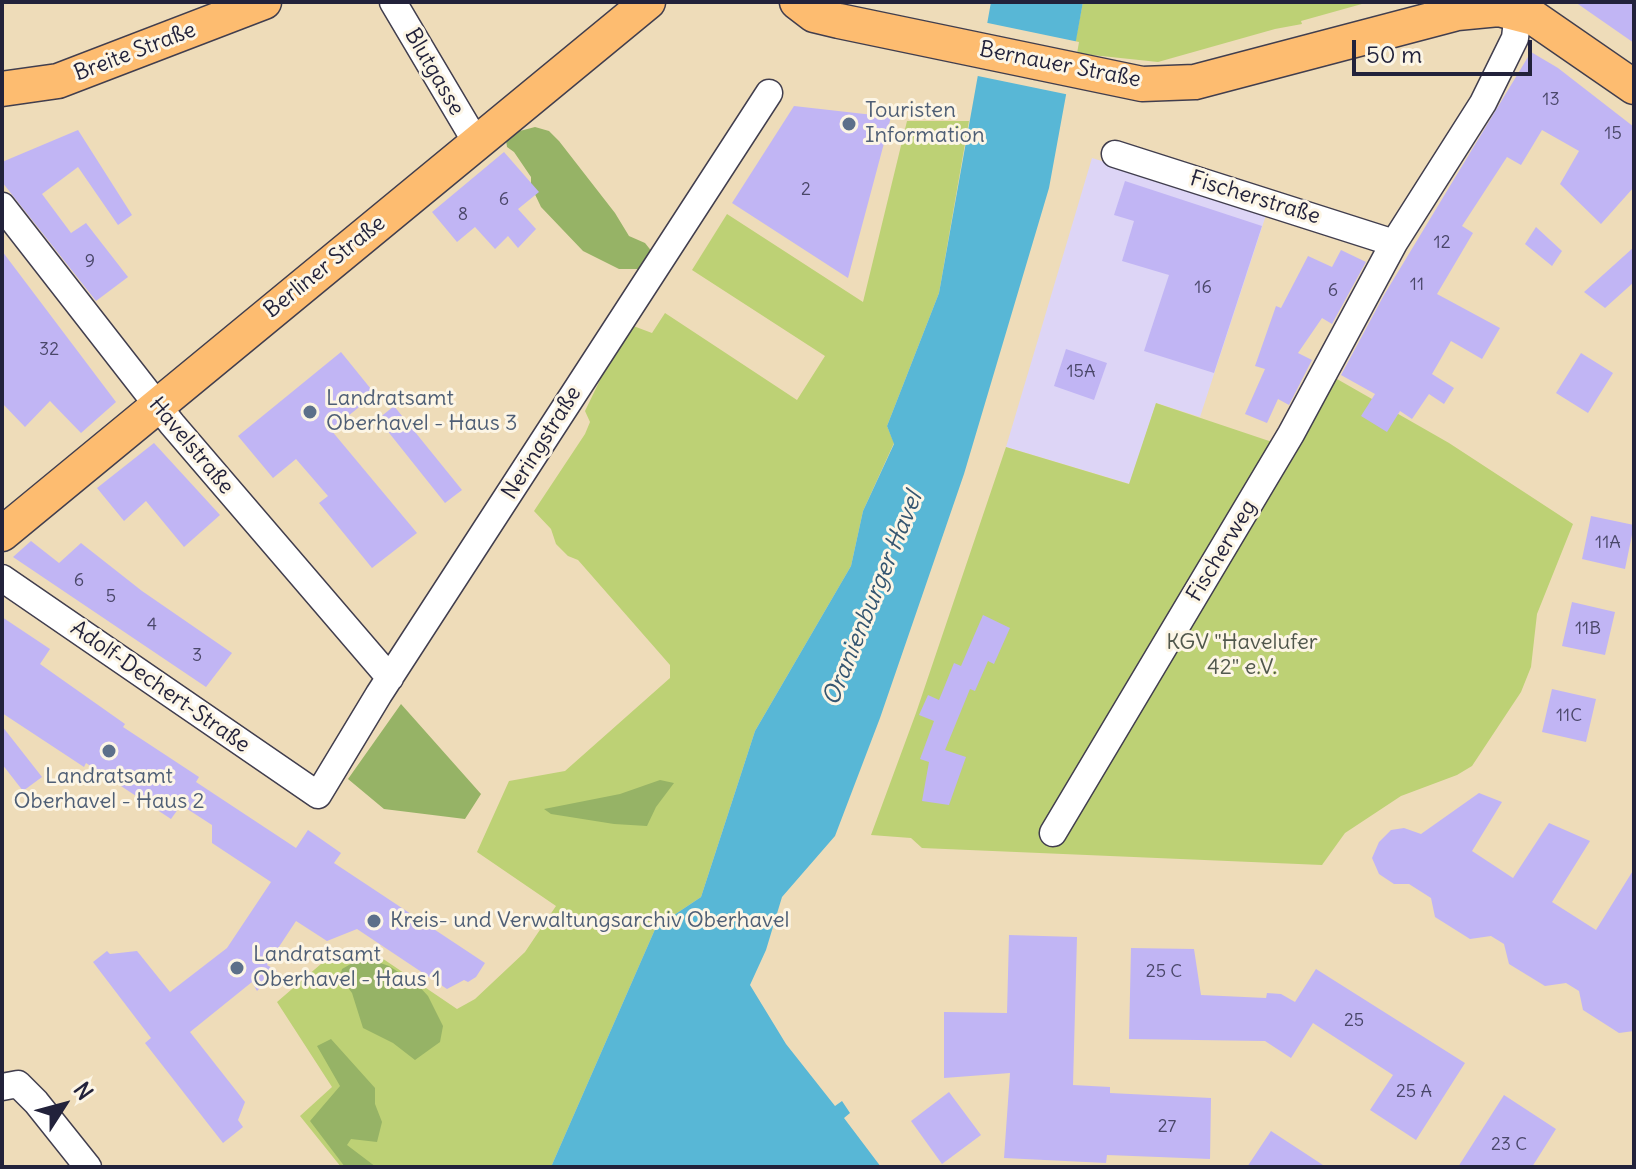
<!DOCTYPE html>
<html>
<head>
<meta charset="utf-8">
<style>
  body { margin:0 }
  #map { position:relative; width:1636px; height:1169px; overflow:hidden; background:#eedcb9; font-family:Delius,sans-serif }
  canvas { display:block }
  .frame { position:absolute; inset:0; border:4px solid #22223b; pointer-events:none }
  .north { position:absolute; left:24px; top:1065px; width:80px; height:80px; -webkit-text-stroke:6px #fcf5e5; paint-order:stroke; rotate:54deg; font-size:22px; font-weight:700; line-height:32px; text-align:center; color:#22223b }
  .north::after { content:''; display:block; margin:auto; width:28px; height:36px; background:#22223b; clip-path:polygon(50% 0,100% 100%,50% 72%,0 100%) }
  .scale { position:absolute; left:1352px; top:40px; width:180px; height:36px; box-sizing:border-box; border:4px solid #22223b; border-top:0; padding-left:10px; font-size:24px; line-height:28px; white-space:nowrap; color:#22223b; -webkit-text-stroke:6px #fcf5e5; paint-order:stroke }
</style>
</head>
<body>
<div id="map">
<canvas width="1636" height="1169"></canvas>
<div class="frame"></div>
<div class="north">N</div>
<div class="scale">50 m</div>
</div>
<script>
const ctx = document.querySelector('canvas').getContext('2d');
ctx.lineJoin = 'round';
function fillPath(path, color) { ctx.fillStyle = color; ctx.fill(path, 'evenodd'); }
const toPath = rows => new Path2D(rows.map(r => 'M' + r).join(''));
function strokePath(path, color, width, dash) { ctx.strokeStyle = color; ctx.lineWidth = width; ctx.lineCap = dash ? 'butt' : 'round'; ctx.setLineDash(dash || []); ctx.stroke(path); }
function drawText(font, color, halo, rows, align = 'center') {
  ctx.font = font + ' Delius,sans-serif'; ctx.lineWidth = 6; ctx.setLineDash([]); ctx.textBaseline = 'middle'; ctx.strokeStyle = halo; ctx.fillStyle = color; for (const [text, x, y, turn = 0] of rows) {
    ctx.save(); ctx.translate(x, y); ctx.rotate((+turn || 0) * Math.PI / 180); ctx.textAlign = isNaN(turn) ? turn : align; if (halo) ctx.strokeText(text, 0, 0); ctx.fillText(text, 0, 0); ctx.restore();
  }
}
fillPath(toPath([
  [1092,158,1267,212,1200,417,1156,403,1130,484,1006,447]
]), '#ddd5f6');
fillPath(toPath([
  [1083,2,1369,2,1301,21,1302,24,1275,29,1158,62,1073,53],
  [907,121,969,121,939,293,887,426,894,443,863,511,851,566,755,731,701,897,656,927,551,1167,341,1167,300,1116,332,1087,277,1002,329,957,370,950,457,1009,475,999,525,952,556,906,477,852,509,781,565,771,670,678,670,665,578,560,568,556,556,544,551,529,534,511,585,434,590,422,585,411,614,351,628,324,652,333,665,313,797,400,825,356,692,270,727,214,863,302],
  [1330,375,1449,443,1573,524,1537,614,1531,667,1521,692,1472,766,1457,775,1401,796,1345,833,1322,865,922,848,911,838,871,835,916,713,1006,447,1129,484,1156,403,1290,448]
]), '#bdd175');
fillPath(toPath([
  [535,127,549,131,559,141,615,213,629,236,645,243,653,253,645,269,619,269,583,251,541,207,531,186,531,177,514,152,507,147,506,140,516,132],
  [401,704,481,794,465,819,384,809,348,779],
  [660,780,674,783,656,807,647,826,614,824,551,814,544,809,620,794],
  [363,957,389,966,417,984,428,996,443,1026,440,1042,415,1060,393,1043,363,1028,352,993,340,977,342,969],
  [331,1039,375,1088,375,1104,382,1122,377,1142,351,1139,347,1145,376,1167,345,1167,310,1121,340,1086,317,1046]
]), '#96b366');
fillPath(toPath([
  [991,2,1083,2,1049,188,964,474,880,718,835,836,782,897,766,950,750,985,786,1044,835,1106,842,1101,850,1113,844,1118,881,1167,551,1167,656,927,701,897,755,731,851,566,863,511,894,444,887,426,939,293]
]), '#58b7d6');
fillPath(toPath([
  [983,22,1079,42,1070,95,973,75]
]), '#eedcb9');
fillPath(toPath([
  [1575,2,1634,2,1634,43],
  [1531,52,1558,68,1634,127,1634,187,1601,224,1560,184,1579,151,1542,130,1521,165,1507,157,1462,226,1473,233,1437,294,1500,328,1482,359,1451,341,1432,374,1454,388,1444,404,1429,394,1412,419,1400,411,1387,432,1361,416,1375,394,1341,375,1384,295],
  [794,106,891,117,848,278,732,203],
  [78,130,132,215,118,225,78,167,42,194,71,233,86,223,128,277,96,301,2,182,2,162],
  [504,152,539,192,518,209,536,229,518,248,508,236,495,249,475,227,457,242,432,212],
  [1125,181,1262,226,1214,373,1144,351,1169,275,1122,261,1134,221,1114,215],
  [1536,227,1562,251,1552,266,1525,244],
  [1634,247,1634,282,1605,308,1584,292],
  [1341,250,1366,262,1332,324,1322,318,1298,353,1312,360,1289,405,1278,399,1267,423,1245,414,1265,369,1255,366,1276,306,1281,308,1308,256,1332,267],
  [2,251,116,402,81,433,50,401,25,427,2,403],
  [1066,349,1107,363,1094,400,1054,386],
  [341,352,375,394,331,430,417,533,372,568,319,503,328,496,296,459,273,478,238,436],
  [1581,353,1613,373,1588,413,1556,393],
  [394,406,462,490,445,503,378,419],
  [154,443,220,515,184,547,146,501,124,521,97,488],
  [1591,516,1634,525,1625,569,1582,559],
  [31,541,59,563,81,543,142,591,232,653,206,687,13,557],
  [1572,602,1615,612,1605,655,1562,646],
  [983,615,1010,628,994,664,988,661,975,691,970,689,945,750,966,757,949,805,922,801,929,762,920,759,934,721,919,715,928,695,939,700,954,663,961,666],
  [2,617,50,649,40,664,125,724,123,727,199,777,196,782,296,848,308,830,341,853,334,863,485,963,476,977,468,982,464,980,447,989,357,929,327,941,296,921,267,965,277,971,257,991,252,982,190,1032,245,1102,238,1120,243,1127,223,1143,145,1043,151,1038,93,962,107,951,110,954,137,951,170,992,227,948,271,882,212,843,212,825,181,805,171,819,86,763,84,767,2,713],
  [1552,689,1596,699,1586,742,1542,732],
  [2,726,42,777,23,791,2,764],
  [1479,793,1502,802,1472,851,1513,878,1549,823,1590,841,1552,902,1596,930,1634,869,1634,1031,1619,1033,1583,1010,1579,991,1566,983,1545,986,1509,964,1504,944,1491,936,1470,939,1435,917,1431,898,1409,884,1394,884,1379,874,1372,858,1379,842,1391,830,1404,828,1421,834],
  [1009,935,1077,937,1073,1085,1110,1087,1110,1093,1211,1098,1210,1159,1107,1155,1106,1163,1004,1158,1010,1073,944,1078,944,1012,1007,1013],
  [1131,948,1194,949,1201,995,1266,998,1267,993,1281,994,1295,1002,1316,969,1465,1063,1416,1140,1370,1110,1393,1075,1313,1023,1291,1058,1265,1041,1129,1039],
  [949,1092,981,1135,942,1164,911,1121],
  [1504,1095,1556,1129,1532,1167,1458,1167],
  [1271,1131,1326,1167,1247,1167]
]), '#c1b5f4');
const minor = toPath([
  [393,2,476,142],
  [1115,154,1394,243],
  [2,206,172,424,390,678],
  [2,578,318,795,379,694,769,93],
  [1053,833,1291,434,1394,243,1483,103,1515,38,1518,12],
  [2,1087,18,1084,36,1102,88,1167]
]);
const major = toPath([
  [797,2,814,15,839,21,1142,84,1195,82,1457,13,1499,9,1534,18,1634,87],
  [2,89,58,81,264,2],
  [2,534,648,2]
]);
strokePath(minor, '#413e4e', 29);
strokePath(major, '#413e4e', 37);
strokePath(minor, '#fff', 26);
strokePath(major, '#fdbc70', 34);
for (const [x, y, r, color] of [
  [849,124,8,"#5c6f8a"],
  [310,412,8,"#5c6f8a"],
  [109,751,8,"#5c6f8a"],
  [374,921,8,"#5c6f8a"],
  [237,968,8,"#5c6f8a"]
]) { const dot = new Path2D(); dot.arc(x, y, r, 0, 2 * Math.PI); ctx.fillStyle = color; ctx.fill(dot); strokePath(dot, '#fcf5e5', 3); }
drawText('18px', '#4a4769', null, [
  ["13",1551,100],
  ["15",1613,134],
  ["2",806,190],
  ["6",504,200],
  ["8",463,215],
  ["12",1442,243],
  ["9",90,262],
  ["11",1417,285],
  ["16",1203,288],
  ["6",1333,291],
  ["32",49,350],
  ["15A",1081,372],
  ["11A",1608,543],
  ["6",79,581],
  ["5",111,597],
  ["4",152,625],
  ["11B",1588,629],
  ["3",197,656],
  ["11C",1569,716],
  ["25 C",1164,972],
  ["25",1354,1021],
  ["25 A",1414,1092],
  ["27",1167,1127],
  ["23 C",1509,1145]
]);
drawText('22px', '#22223b', '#fcf5e5', [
  ["Breite Straße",135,52,-21],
  ["Bernauer Straße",1060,65,11],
  ["Blutgasse",434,72,60],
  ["Fischerstraße",1255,198,17],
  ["Berliner Straße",325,267,-39],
  ["Neringstraße",542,443,-58],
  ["Havelstraße",191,446,50],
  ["Fischerweg",1222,551,-59],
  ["Adolf-Dechert-Straße",160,687,35]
]);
drawText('22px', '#4e5e75', '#fcf5e5', [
  ["Touristen",865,111],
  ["Information",865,136],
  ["Landratsamt",326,399],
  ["Oberhavel - Haus 3",326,424],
  ["Landratsamt",109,777,"center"],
  ["Oberhavel - Haus 2",109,802,"center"],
  ["Kreis- und Verwaltungsarchiv Oberhavel",390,921],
  ["Landratsamt",253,955],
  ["Oberhavel - Haus 1",253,980]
], 'left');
drawText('22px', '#50574c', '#fcf5e5', [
  ["KGV \"Havelufer",1242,643],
  ["42\" e.V.",1242,668]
]);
drawText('italic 24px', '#355671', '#fcf5e5', [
  ["Oranienburger Havel",873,599,-68]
]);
</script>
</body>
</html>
